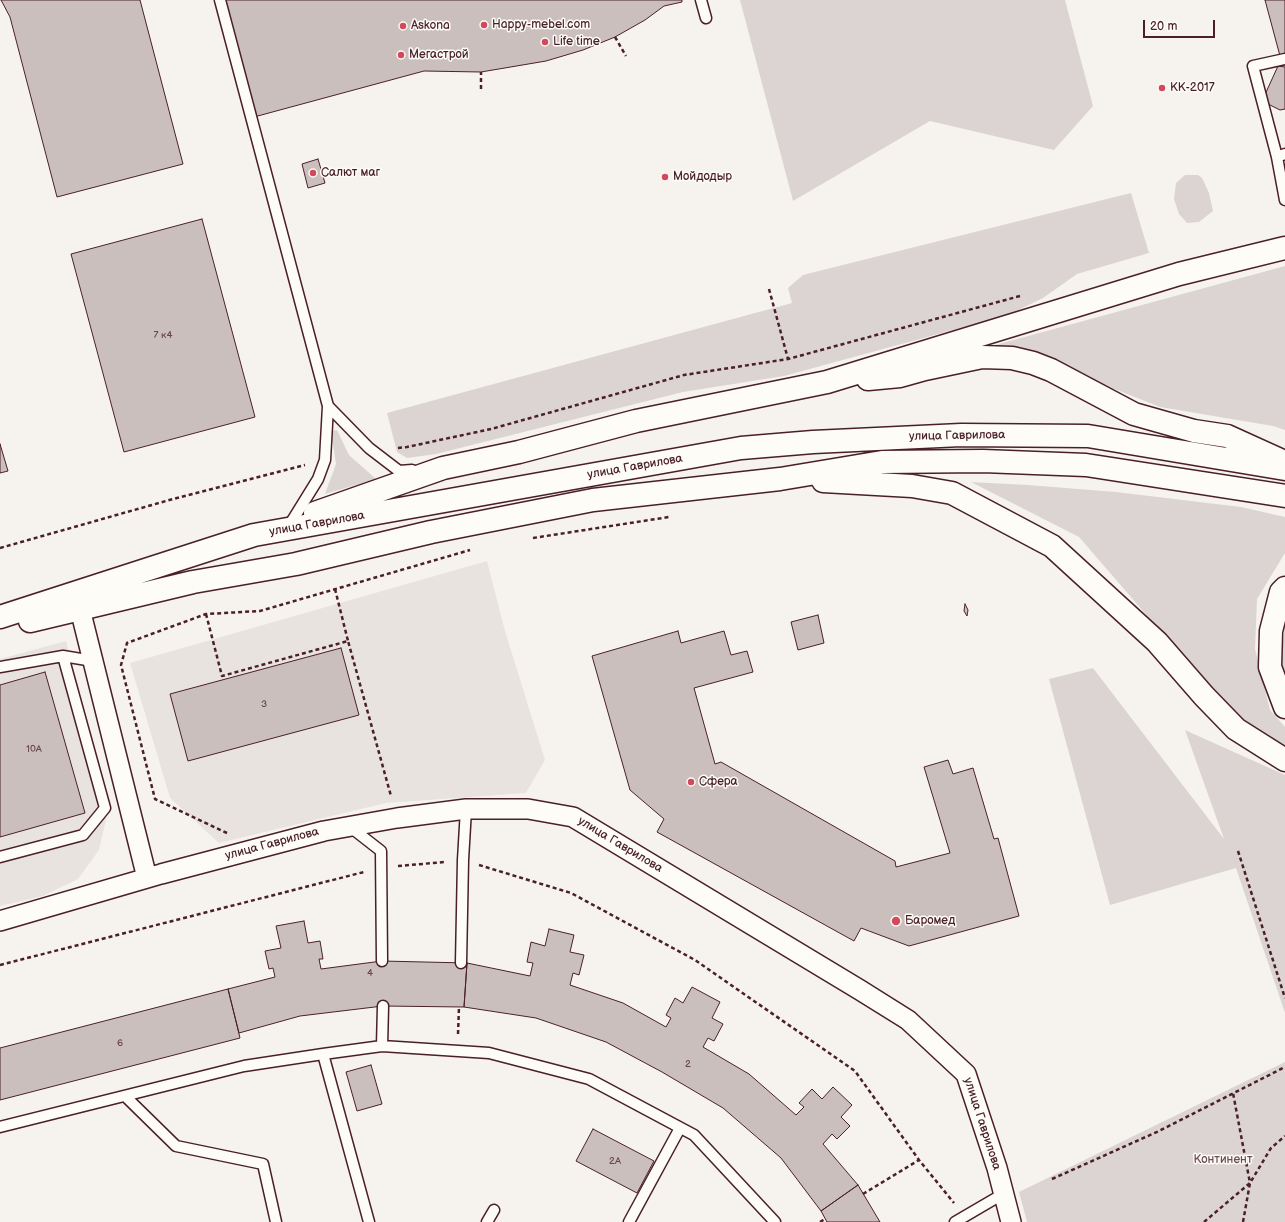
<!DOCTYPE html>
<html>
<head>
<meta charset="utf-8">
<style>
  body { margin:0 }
  #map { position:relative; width:1285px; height:1222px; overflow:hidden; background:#f6f3ef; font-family:"Balsamiq Sans",sans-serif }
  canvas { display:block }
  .scale { position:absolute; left:1143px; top:20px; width:72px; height:18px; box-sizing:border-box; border:2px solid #4a1f2b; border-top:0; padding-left:5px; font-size:12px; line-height:14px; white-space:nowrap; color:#4a1f2b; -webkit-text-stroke:3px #fdfcf7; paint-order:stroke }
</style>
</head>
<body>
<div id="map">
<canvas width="1285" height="1222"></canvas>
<div class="scale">20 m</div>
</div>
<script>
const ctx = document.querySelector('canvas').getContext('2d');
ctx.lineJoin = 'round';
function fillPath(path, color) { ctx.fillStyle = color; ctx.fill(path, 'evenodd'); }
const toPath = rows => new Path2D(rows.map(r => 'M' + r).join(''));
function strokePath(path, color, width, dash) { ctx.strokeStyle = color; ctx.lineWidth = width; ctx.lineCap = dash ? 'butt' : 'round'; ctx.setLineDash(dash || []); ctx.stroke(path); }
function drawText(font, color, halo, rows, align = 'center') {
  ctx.font = font + ' "Balsamiq Sans",sans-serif'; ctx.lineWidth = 3; ctx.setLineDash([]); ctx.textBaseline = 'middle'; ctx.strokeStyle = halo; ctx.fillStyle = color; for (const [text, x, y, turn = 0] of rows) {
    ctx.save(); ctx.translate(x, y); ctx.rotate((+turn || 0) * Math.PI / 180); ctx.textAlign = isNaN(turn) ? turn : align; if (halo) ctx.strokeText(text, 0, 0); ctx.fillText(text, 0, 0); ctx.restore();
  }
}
fillPath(toPath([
  [487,561,505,631,545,760,526,793,386,803,219,843,170,798,130,663],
  [66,641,107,792,107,815,99,850,78,879,43,896,0,906,0,659]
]), '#e9e3e0');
fillPath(toPath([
  [740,0,1065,0,1093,106,1054,150,930,121,793,201],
  [1185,175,1198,175,1202,178,1209,193,1213,211,1199,222,1187,223,1179,214,1174,199,1176,183],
  [1131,193,1149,253,1077,274,1043,298,1008,315,784,376,683,392,436,454,407,458,397,452,387,413,792,303,788,288,803,275],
  [1285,266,1285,430,1273,426,1160,407,1097,382,977,350],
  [337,430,349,455,376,479,325,494,336,464,331,431],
  [971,482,1028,485,1116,492,1241,507,1285,517,1285,553,1257,599,1255,649,1270,710,1285,727,1285,747,1233,715,1079,537],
  [1285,623,1285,674,1281,662],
  [1093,668,1224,839,1185,730,1285,775,1285,1013,1236,868,1110,905,1049,679],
  [1285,1062,1285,1222,1027,1222,1019,1192]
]), '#dcd4d2');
const building = toPath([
  [1,0,140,0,183,164,57,197,10,17,1,0],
  [223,0,682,0,682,2,664,6,645,20,615,37,583,50,546,61,481,72,424,71,254,117,223,0],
  [1265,0,1285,0,1285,54,1280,56,1265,0],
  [1278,66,1285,67,1285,109,1280,110,1262,101,1278,66],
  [318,159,325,183,308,188,302,164,318,159],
  [202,219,255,417,124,452,71,254,202,219],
  [0,444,8,471,0,473,0,444],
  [965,604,968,610,967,616,964,611,965,604],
  [818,615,824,643,798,650,791,622,818,615],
  [678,631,681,643,724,631,731,655,747,651,753,672,694,688,715,764,721,762,895,861,896,867,950,853,924,767,948,760,953,774,973,768,994,839,998,838,1019,916,909,946,861,928,854,941,657,832,664,819,630,790,592,656,678,631],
  [341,648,359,715,188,761,170,694,341,648],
  [45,672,85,813,0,837,0,685,45,672],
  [304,921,308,943,320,941,323,959,319,959,321,969,382,961,467,963,464,1007,383,1006,300,1016,239,1033,228,989,275,977,273,968,269,969,265,951,281,948,276,926,304,921],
  [549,929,574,935,570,952,584,955,579,975,573,973,570,985,623,1003,666,1027,671,1018,666,1015,675,998,683,1003,692,987,720,1002,712,1018,723,1024,714,1041,708,1038,703,1047,749,1074,796,1115,804,1107,799,1103,812,1089,822,1099,833,1087,852,1105,841,1117,850,1126,837,1139,832,1134,823,1144,858,1185,821,1211,781,1158,723,1108,662,1072,606,1042,536,1018,464,1007,467,963,530,976,533,963,527,962,531,942,545,946,549,929],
  [228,989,240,1038,0,1100,0,1048,228,989],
  [371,1065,382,1104,357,1111,346,1072,371,1065],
  [593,1129,654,1161,637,1193,576,1161,593,1129],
  [858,1185,880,1222,827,1222,821,1211,858,1185]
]);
fillPath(building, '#cbbfbe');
strokePath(building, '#4a1f2b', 1);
const service = toPath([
  [220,0,328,406,325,460,318,479,292,521],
  [701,0,706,18],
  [1285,154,1277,157,1285,200],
  [1277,157,1253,66,1285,59],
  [328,406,369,448,399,471,412,470],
  [0,667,63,656,93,661],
  [349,826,381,851,382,961],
  [0,857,83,835,105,808,63,656],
  [461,963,463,860,466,809],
  [382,1046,383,1006],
  [323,1054,369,1222],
  [125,1096,176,1146,263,1164,276,1222],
  [0,1127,244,1066,323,1054,382,1046,489,1053,589,1079,694,1135,775,1222],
  [487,1222,494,1210],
  [629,1222,680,1128],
  [955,1222,1003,1194]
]);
const minor = toPath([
  [80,609,147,878],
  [0,921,161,874,324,831,397,818,466,809,528,809,573,817,860,990,908,1020,966,1074,997,1168,1011,1222]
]);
const secondary = toPath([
  [868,379,900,376,925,369,982,357,1012,358,1033,363,1051,370,1134,414,1194,431,1227,436,1280,460],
  [823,481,912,486,952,493,1052,546,1157,642,1204,696,1236,729,1285,760],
  [315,513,443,468,519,452,636,421,827,382,1179,274,1285,248],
  [1285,588,1281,592,1271,631,1270,667,1285,707],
  [0,617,254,535,741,448,813,442,961,435,1088,436,1285,469],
  [30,621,193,582,296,564,431,532,593,500,780,479,882,462,983,461,1086,465,1285,496]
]);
strokePath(service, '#4a1f2b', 13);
strokePath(minor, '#4a1f2b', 22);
strokePath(secondary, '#4a1f2b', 25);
strokePath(toPath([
  [615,37,626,56],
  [481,89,481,72],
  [769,289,788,359],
  [398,448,407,447,491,429,684,375,788,359,1020,296],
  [533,538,669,517],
  [0,548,173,499,305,465],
  [335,589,348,641],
  [206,614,222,676,348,641,391,796],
  [227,833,155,799,121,665,127,643,206,614,260,611,470,550],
  [1238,851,1285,998],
  [479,865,571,893,695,960,855,1071,919,1160,954,1203],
  [398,866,445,862],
  [0,965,364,872],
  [458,1034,459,1007],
  [1052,1179,1159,1131,1285,1067],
  [863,1194,919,1160],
  [820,1222,825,1219],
  [1204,1222,1250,1183,1233,1093],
  [1243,1222,1250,1183,1271,1148,1285,1136]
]), '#4a1f2b', 2.5, [4, 3]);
strokePath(service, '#fdfcf7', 10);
strokePath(minor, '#fdfcf7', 19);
strokePath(secondary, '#fdfcf7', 22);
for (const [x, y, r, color] of [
  [484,25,4,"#d1495b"],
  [403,26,4,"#d1495b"],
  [545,42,4,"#d1495b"],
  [401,55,4,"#d1495b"],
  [1162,88,4,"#d1495b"],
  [313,173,4,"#d1495b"],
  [665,177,4,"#d1495b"],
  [691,782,4,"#d1495b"],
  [896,921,5,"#d1495b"]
]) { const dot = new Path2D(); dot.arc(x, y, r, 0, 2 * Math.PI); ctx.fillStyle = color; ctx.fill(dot); strokePath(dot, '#fdfcf7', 1.5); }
drawText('10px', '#6a4750', null, [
  ["7 к4",163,335],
  ["3",264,704],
  ["10А",34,749],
  ["4",370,973],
  ["6",120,1043],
  ["2",688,1064],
  ["2А",615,1161]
]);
drawText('12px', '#4a1f2b', '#fdfcf7', [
  ["Happy-mebel.com",492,25],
  ["Askona",411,26],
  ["Life time",553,42],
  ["Мегастрой",409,55],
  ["КК-2017",1170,88],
  ["Салют маг",321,173],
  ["Мойдодыр",673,177],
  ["Сфера",699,782],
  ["Баромед",905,921]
], 'left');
drawText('12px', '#4a1f2b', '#fdfcf7', [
  ["улица Гаврилова",957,436,-1],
  ["улица Гаврилова",635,467,-10],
  ["улица Гаврилова",317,524,-10],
  ["улица Гаврилова",272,844,-15],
  ["улица Гаврилова",620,845,31],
  ["улица Гаврилова",982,1124,72]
]);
drawText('12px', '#6e4c55', '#fdfcf7', [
  ["Континент",1223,1160]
]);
</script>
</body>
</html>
